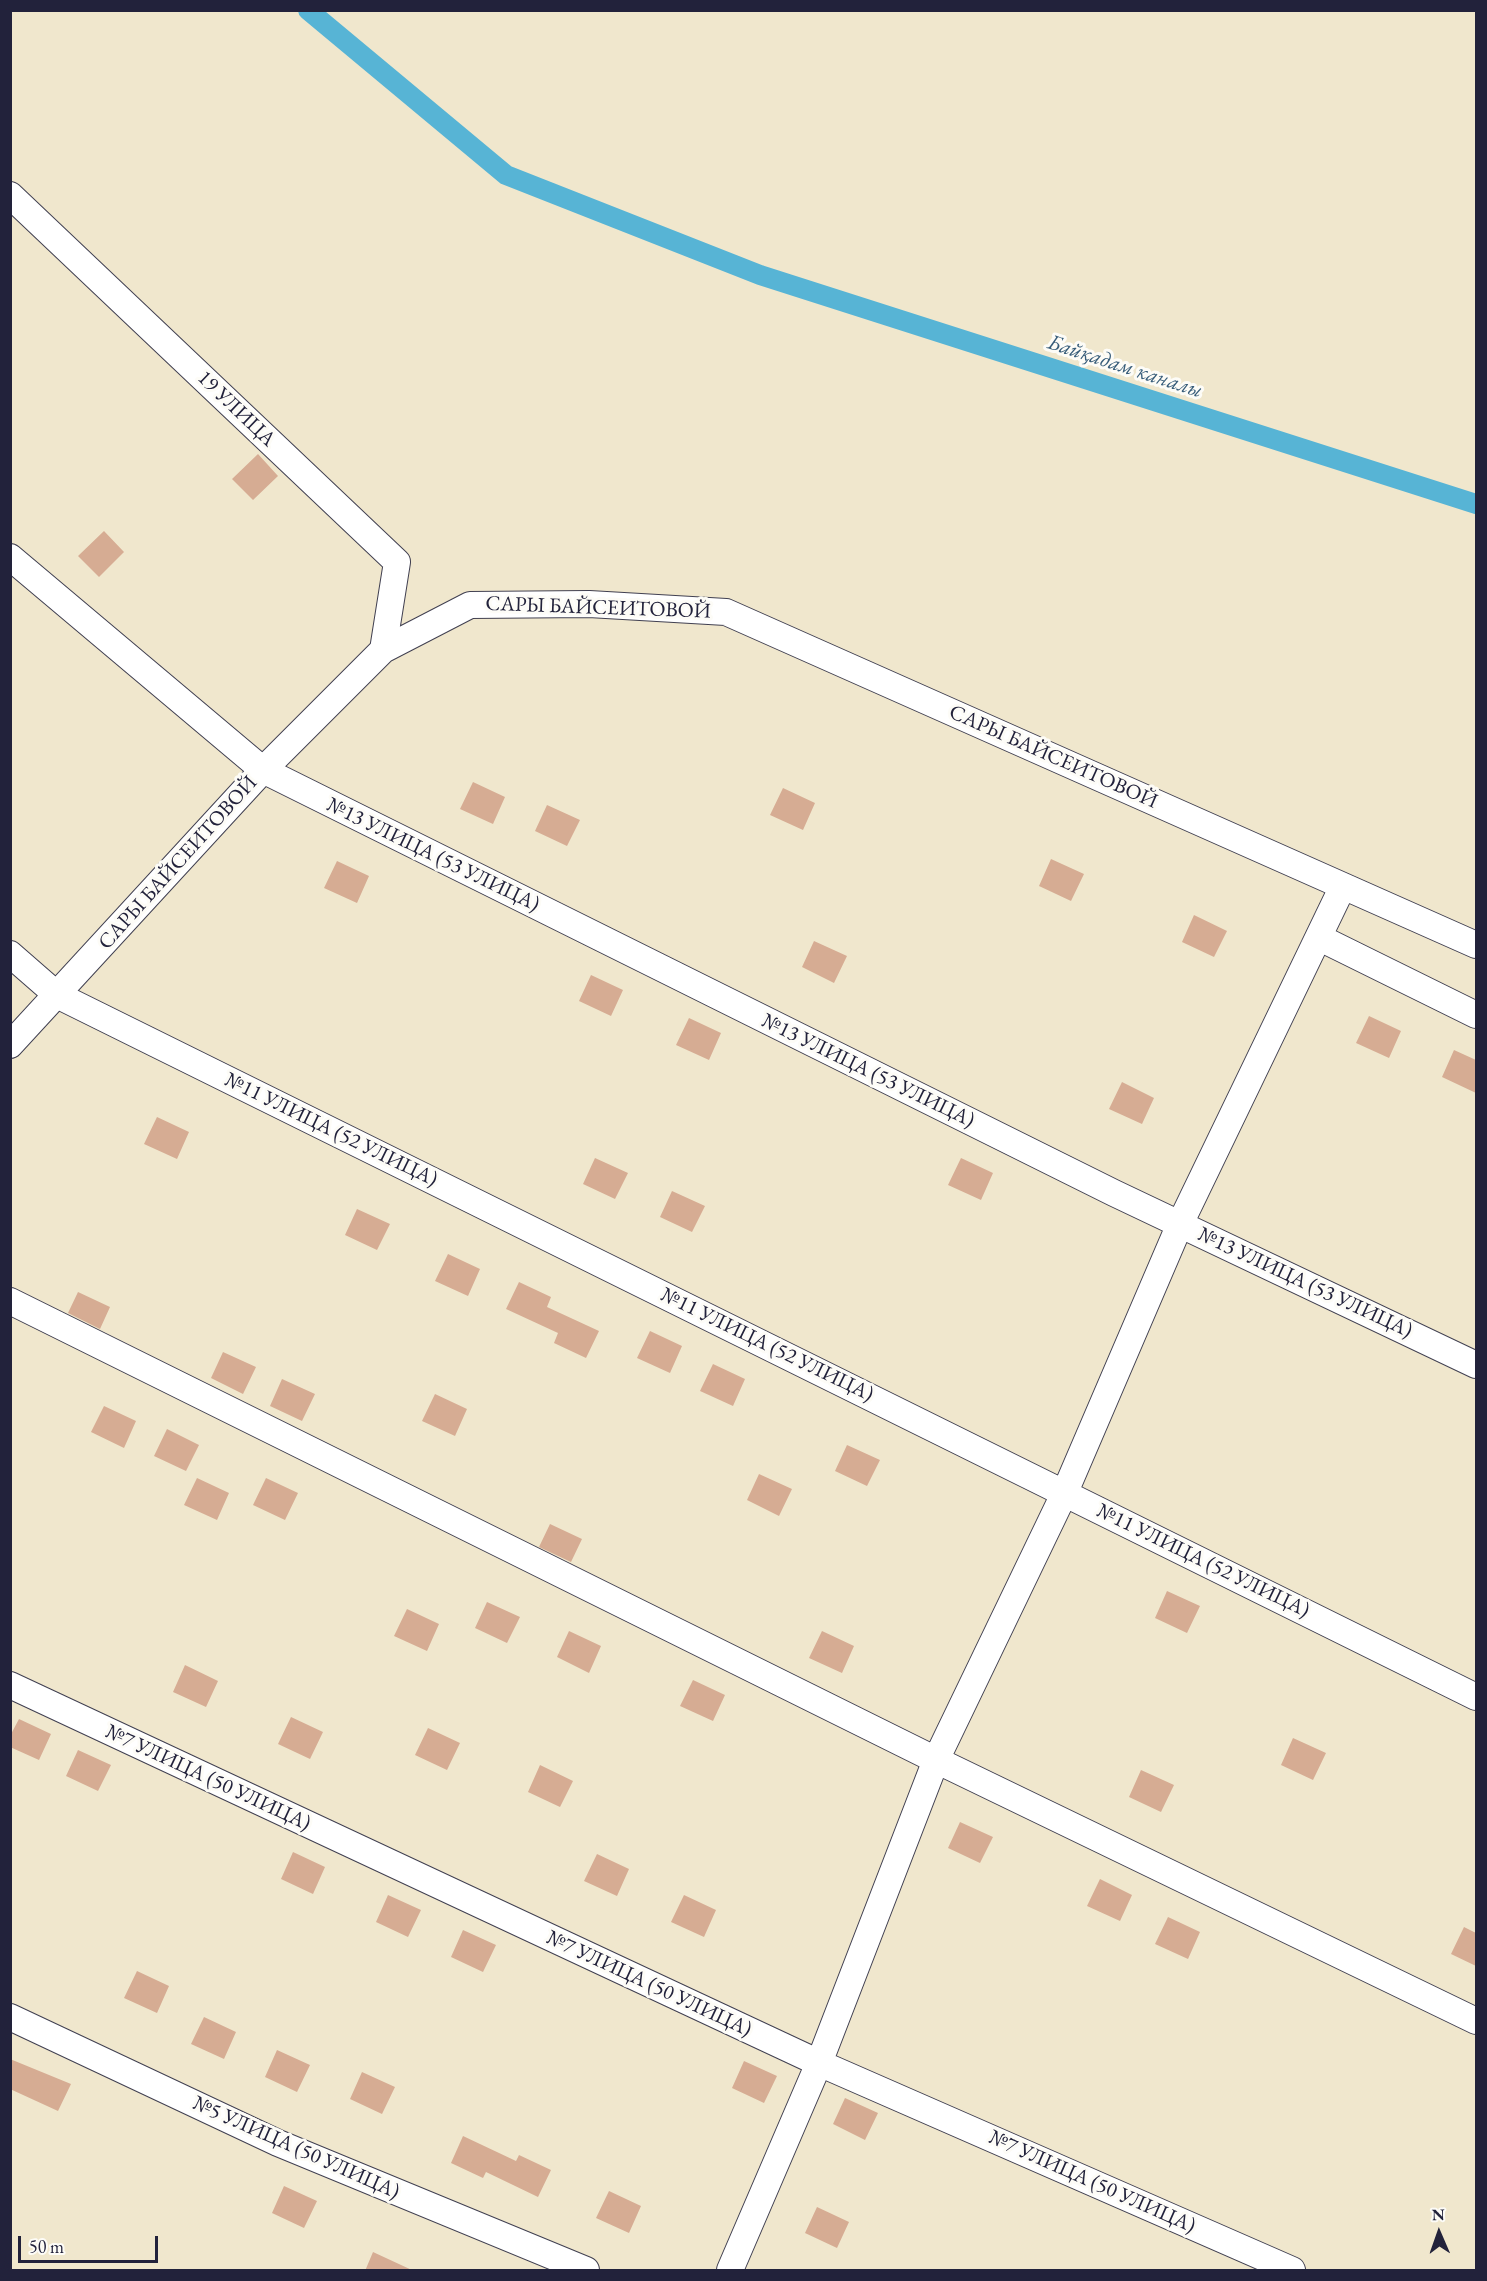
<!DOCTYPE html>
<html>
<head>
<meta charset="utf-8">
<style>
  body { margin:0 }
  #map { position:relative; width:1487px; height:2281px; overflow:hidden; background:#f0e7cd; font-family:"EB Garamond",serif }
  canvas { display:block }
  .frame { position:absolute; inset:0; border:12px solid #22223b; pointer-events:none }
  .north { position:absolute; left:1409px; top:2203px; width:60px; height:60px; -webkit-text-stroke:4px #fdfcf7; paint-order:stroke; rotate:358deg; font-size:16px; font-weight:700; line-height:24px; text-align:center; color:#22223b }
  .north::after { content:''; display:block; margin:auto; width:21px; height:27px; background:#22223b; clip-path:polygon(50% 0,100% 100%,50% 72%,0 100%) }
  .scale { position:absolute; left:18px; top:2236px; width:140px; height:27px; box-sizing:border-box; border:3px solid #22223b; border-top:0; padding-left:8px; font-size:18px; line-height:21px; white-space:nowrap; color:#22223b; -webkit-text-stroke:4px #fdfcf7; paint-order:stroke }
</style>
</head>
<body>
<div id="map">
<canvas width="1487" height="2281"></canvas>
<div class="frame"></div>
<div class="north">N</div>
<div class="scale">50 m</div>
</div>
<script>
const ctx = document.querySelector('canvas').getContext('2d');
ctx.lineJoin = 'round';
const toPath = rows => new Path2D(rows.map(r => 'M' + r).join(''));
function strokePath(path, color, width, dash) { ctx.strokeStyle = color; ctx.lineWidth = width; ctx.lineCap = dash ? 'butt' : 'round'; ctx.setLineDash(dash || []); ctx.stroke(path); }
function fillPath(path, color) { ctx.fillStyle = color; ctx.fill(path, 'evenodd'); }
function drawText(font, color, halo, rows, align = 'center') {
  ctx.font = font + ' "EB Garamond",serif'; ctx.lineWidth = 6; ctx.setLineDash([]); ctx.textBaseline = 'middle'; ctx.strokeStyle = halo; ctx.fillStyle = color; for (const [text, x, y, turn = 0] of rows) {
    ctx.save(); ctx.translate(x, y); ctx.rotate((+turn || 0) * Math.PI / 180); ctx.textAlign = isNaN(turn) ? turn : align; if (halo) ctx.strokeText(text, 0, 0); ctx.fillText(text, 0, 0); ctx.restore();
  }
}
strokePath(toPath([
  [308,10,506,175,760,275,1476,504]
]), '#57b4d5', 20);
fillPath(toPath([
  [258,454,278,476,253,500,232,479],
  [104,531,124,552,99,577,78,556],
  [473,782,505,797,493,824,460,809],
  [783,788,815,803,803,830,770,815],
  [547,805,580,820,567,846,535,831],
  [1051,859,1084,874,1071,901,1039,886],
  [337,861,369,876,357,903,324,888],
  [1194,915,1227,931,1214,957,1182,942],
  [814,941,847,956,834,983,802,967],
  [591,975,623,990,611,1016,579,1001],
  [1369,1016,1401,1031,1389,1058,1356,1043],
  [689,1018,721,1033,709,1060,676,1045],
  [1454,1050,1476,1060,1476,1093,1442,1077],
  [1122,1082,1154,1098,1142,1124,1109,1109],
  [157,1117,189,1132,177,1159,144,1144],
  [595,1158,628,1173,615,1199,583,1184],
  [961,1158,993,1173,981,1200,948,1185],
  [672,1191,705,1206,692,1232,660,1217],
  [357,1209,390,1224,377,1250,345,1235],
  [448,1254,480,1269,468,1296,435,1281],
  [519,1282,551,1297,547,1307,599,1331,586,1358,554,1343,558,1333,506,1309],
  [78,1292,110,1307,100,1329,68,1313],
  [650,1331,682,1346,670,1373,637,1358],
  [223,1352,256,1367,243,1394,211,1378],
  [713,1364,745,1379,733,1406,700,1391],
  [282,1379,315,1394,302,1421,270,1406],
  [435,1394,467,1409,455,1436,422,1421],
  [104,1406,136,1421,124,1448,91,1432],
  [167,1429,199,1445,186,1471,154,1456],
  [847,1445,880,1460,867,1486,835,1471],
  [759,1474,792,1489,779,1516,747,1500],
  [197,1478,229,1493,217,1520,184,1505],
  [266,1478,298,1493,285,1520,253,1505],
  [550,1524,582,1539,571,1562,539,1547],
  [1167,1591,1200,1606,1187,1633,1155,1618],
  [487,1602,520,1617,507,1643,475,1628],
  [407,1609,439,1624,427,1651,394,1636],
  [569,1631,601,1646,589,1673,557,1657],
  [822,1631,854,1646,842,1673,809,1658],
  [185,1665,218,1681,206,1707,173,1692],
  [693,1680,725,1695,713,1721,680,1706],
  [291,1717,323,1732,310,1759,278,1744],
  [19,1719,51,1734,39,1760,10,1747,10,1736],
  [428,1728,460,1743,447,1770,415,1755],
  [1293,1738,1326,1753,1313,1780,1281,1765],
  [78,1750,111,1765,98,1791,66,1776],
  [540,1765,573,1781,560,1807,528,1792],
  [1141,1770,1174,1785,1161,1812,1129,1797],
  [960,1822,993,1837,980,1863,948,1848],
  [293,1852,325,1867,313,1894,281,1879],
  [597,1854,629,1869,617,1896,584,1881],
  [1100,1879,1132,1895,1120,1921,1087,1906],
  [388,1895,421,1910,408,1937,376,1922],
  [684,1895,716,1910,704,1937,671,1922],
  [1168,1917,1200,1932,1188,1959,1155,1944],
  [1464,1927,1476,1933,1476,1966,1451,1954],
  [463,1930,496,1945,483,1972,451,1957],
  [137,1971,169,1986,157,2013,124,1998],
  [204,2017,236,2032,224,2059,191,2044],
  [277,2050,310,2065,297,2092,265,2077],
  [10,2059,71,2084,58,2111,10,2089],
  [744,2061,777,2076,764,2103,732,2088],
  [362,2072,395,2087,382,2114,350,2099],
  [845,2098,878,2113,865,2140,833,2124],
  [463,2136,516,2161,519,2155,551,2170,538,2197,486,2172,483,2178,451,2163],
  [284,2186,317,2201,304,2228,272,2213],
  [609,2191,641,2206,629,2233,596,2218],
  [817,2207,849,2222,837,2248,805,2233],
  [373,2252,414,2271,365,2271]
]), '#d6ac93');
const minor = toPath([
  [10,195,397,562,383,650],
  [10,557,263,770,1114,1193,1476,1365],
  [1320,938,1476,1015],
  [10,954,57,995,1476,1697],
  [10,1045,263,770,383,650,470,605,589,604,726,612,1476,945],
  [10,1301,936,1760,1476,2021],
  [10,1685,819,2063,1292,2270],
  [10,2017,278,2143,586,2270],
  [730,2270,819,2063,936,1760,1065,1492,1180,1224,1343,886]
]);
strokePath(minor, '#414051', 28);
strokePath(minor, '#fff', 26);
drawText('21px', '#22223b', '#fdfcf7', [
  ["19 УЛИЦА",236,409,44],
  ["САРЫ БАЙСЕИТОВОЙ",598,608,2],
  ["САРЫ БАЙСЕИТОВОЙ",1053,757,24],
  ["№13 УЛИЦА (53 УЛИЦА)",433,855,26],
  ["САРЫ БАЙСЕИТОВОЙ",178,863,-48],
  ["№13 УЛИЦА (53 УЛИЦА)",868,1071,26],
  ["№11 УЛИЦА (52 УЛИЦА)",331,1130,26],
  ["№13 УЛИЦА (53 УЛИЦА)",1305,1283,25],
  ["№11 УЛИЦА (52 УЛИЦА)",767,1345,26],
  ["№11 УЛИЦА (52 УЛИЦА)",1203,1561,26],
  ["№7 УЛИЦА (50 УЛИЦА)",208,1778,25],
  ["№7 УЛИЦА (50 УЛИЦА)",649,1984,25],
  ["№5 УЛИЦА (50 УЛИЦА)",296,2148,24],
  ["№7 УЛИЦА (50 УЛИЦА)",1092,2182,24]
]);
drawText('italic 22px', '#375c79', '#fdfcf7', [
  ["Байқадам каналы",1125,367,18]
]);
</script>
</body>
</html>
